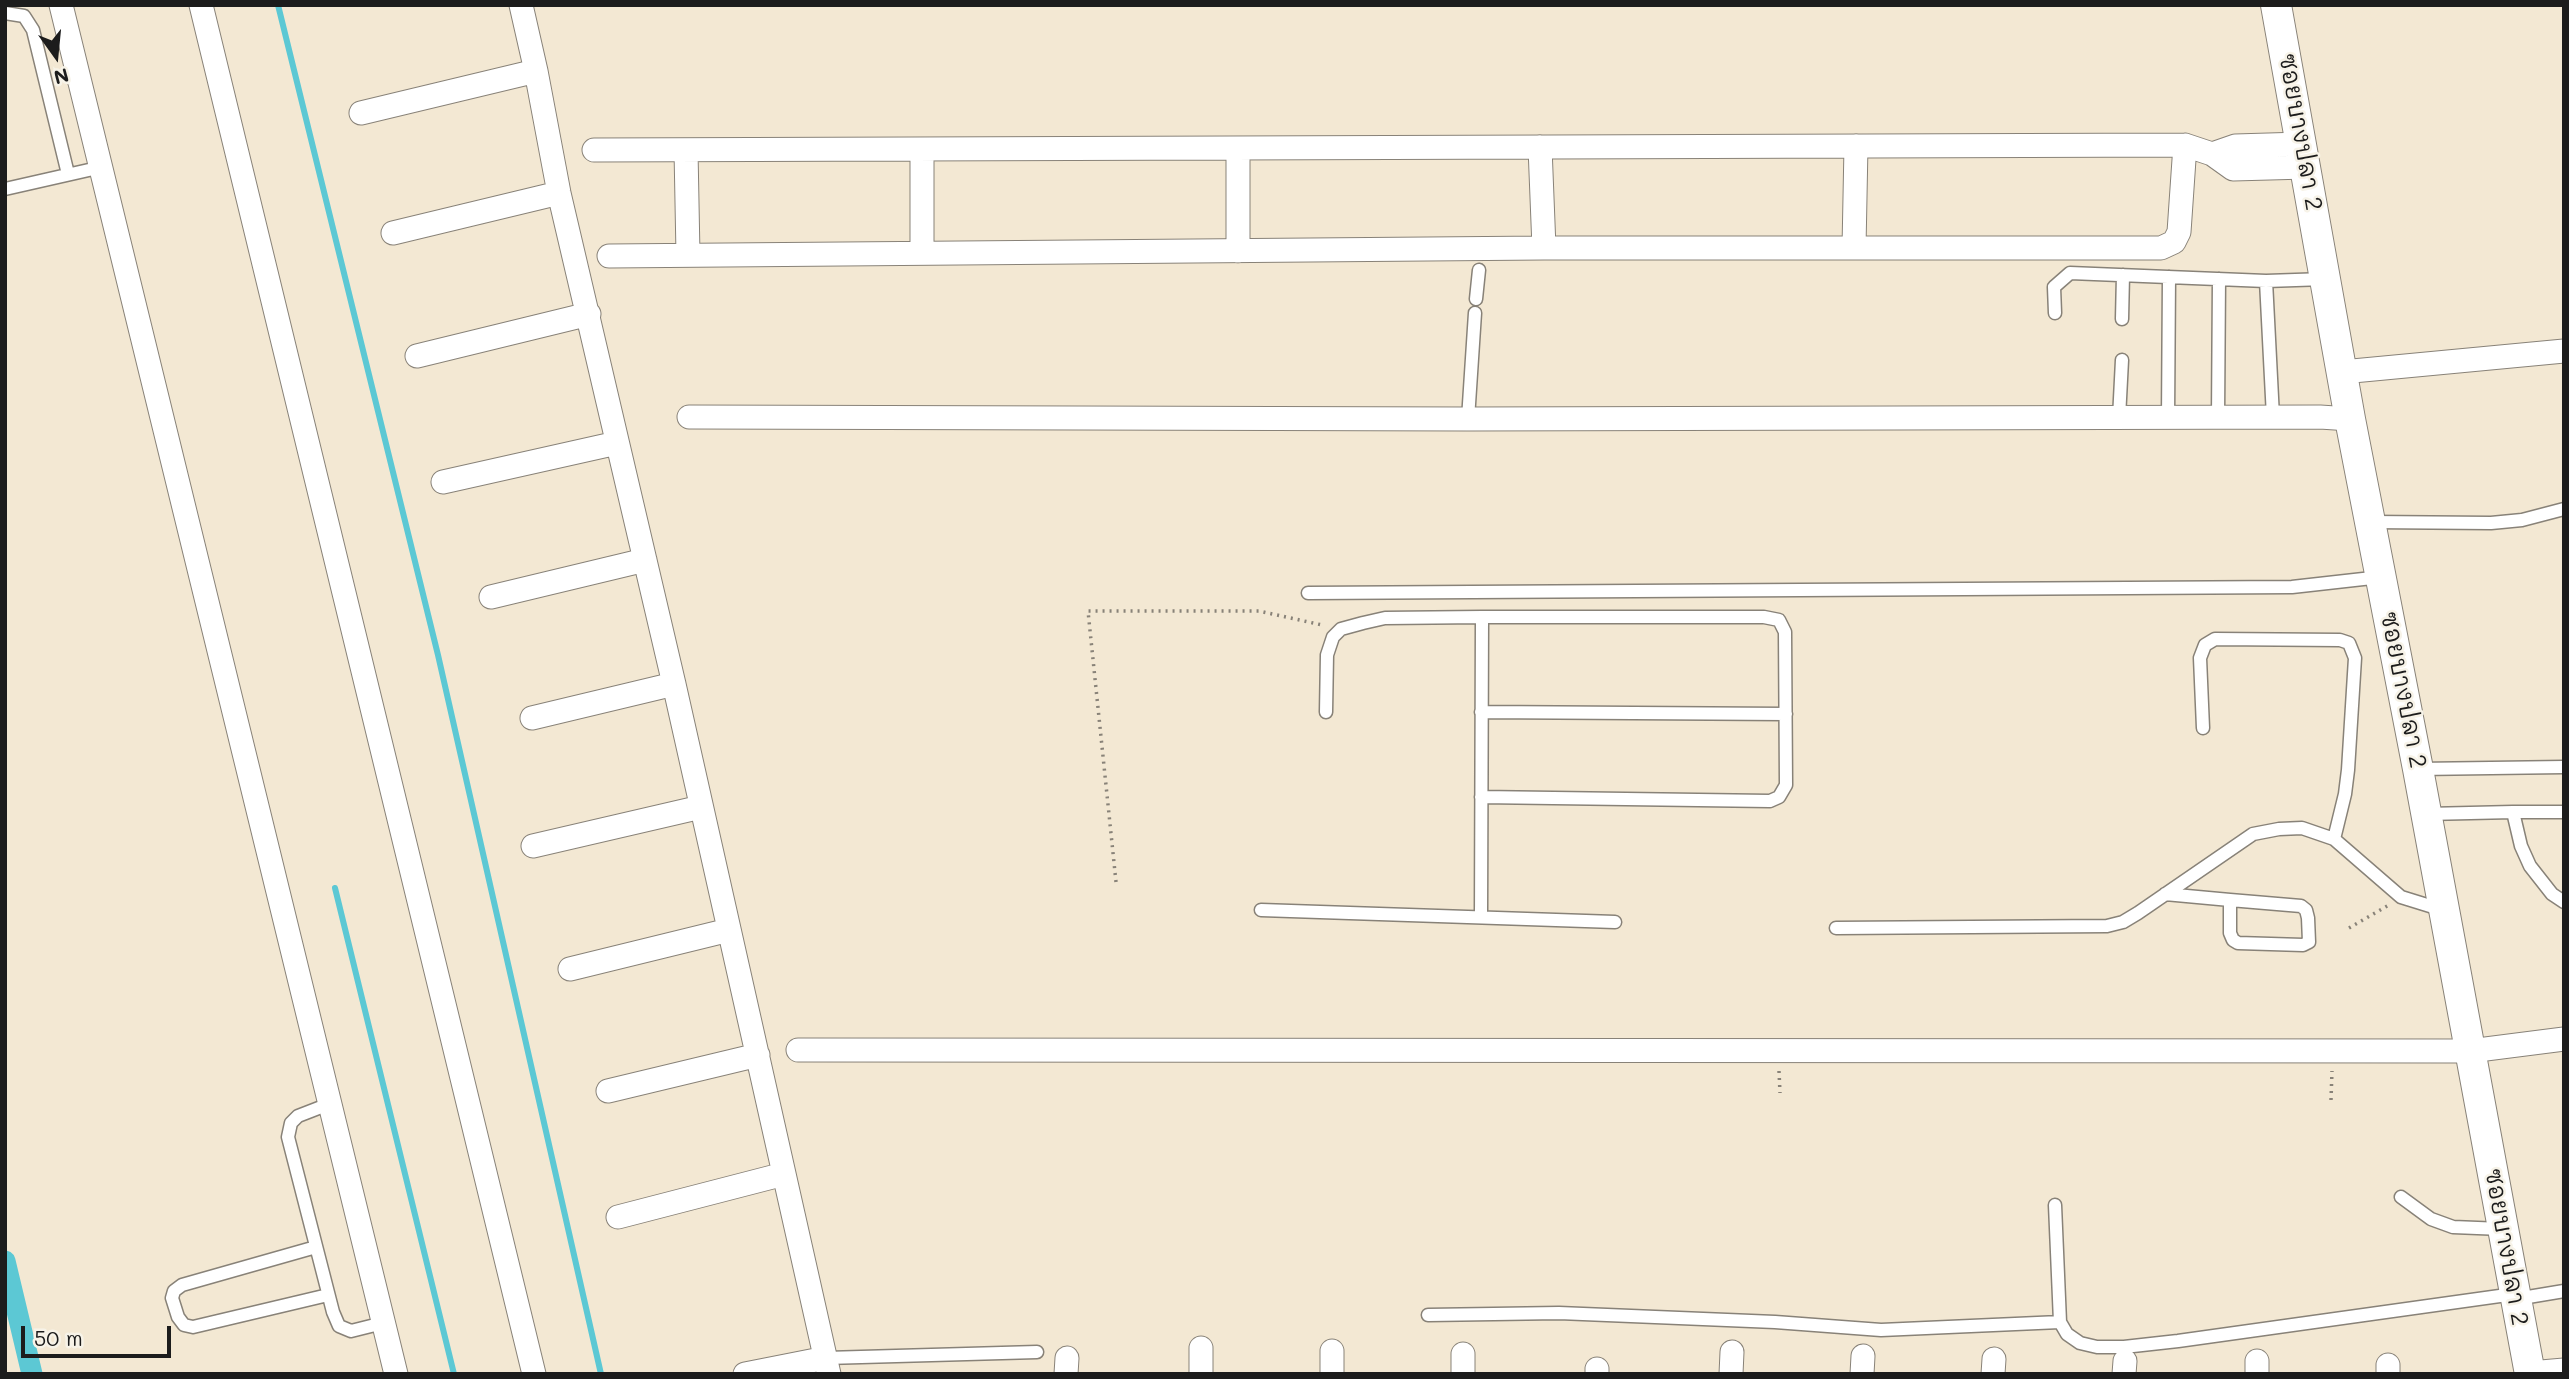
<!DOCTYPE html>
<html>
<head>
<meta charset="utf-8">
<style>
  body { margin:0 }
  #map { position:relative; width:2569px; height:1379px; overflow:hidden; background:#f3e8d3; font-family:Mali,sans-serif }
  canvas { display:block }
  .frame { position:absolute; inset:0; border:7px solid #1c1c1c; pointer-events:none }
  .north { position:absolute; left:21px; top:21px; width:70px; height:70px; -webkit-text-stroke:5px #f7f3e8; paint-order:stroke; rotate:165deg; font-size:19px; font-weight:700; line-height:28px; text-align:center; color:#1c1c1c }
  .north::after { content:''; display:block; margin:auto; width:24px; height:32px; background:#1c1c1c; clip-path:polygon(50% 0,100% 100%,50% 72%,0 100%) }
  .scale { position:absolute; left:21px; top:1326px; width:150px; height:32px; box-sizing:border-box; border:4px solid #1c1c1c; border-top:0; padding-left:9px; font-size:21px; line-height:24px; white-space:nowrap; color:#1c1c1c; -webkit-text-stroke:5px #f7f3e8; paint-order:stroke }
</style>
</head>
<body>
<div id="map">
<canvas width="2569" height="1379"></canvas>
<div class="frame"></div>
<div class="north">N</div>
<div class="scale">50 m</div>
</div>
<script>
const ctx = document.querySelector('canvas').getContext('2d');
ctx.lineJoin = 'round';
const toPath = rows => new Path2D(rows.map(r => 'M' + r).join(''));
function strokePath(path, color, width, dash) { ctx.strokeStyle = color; ctx.lineWidth = width; ctx.lineCap = dash ? 'butt' : 'round'; ctx.setLineDash(dash || []); ctx.stroke(path); }
function drawText(font, color, halo, rows, align = 'center') {
  ctx.font = font + ' Mali,"Playpen Sans Thai",sans-serif'; ctx.lineWidth = 5; ctx.setLineDash([]); ctx.textBaseline = 'middle'; ctx.strokeStyle = halo; ctx.fillStyle = color; for (const [text, x, y, turn = 0] of rows) {
    ctx.save(); ctx.translate(x, y); ctx.rotate((+turn || 0) * Math.PI / 180); ctx.textAlign = isNaN(turn) ? turn : align; if (halo) ctx.strokeText(text, 0, 0); ctx.fillText(text, 0, 0); ctx.restore();
  }
}
strokePath(toPath([
  [278,5,438,655,601,1374],
  [335,888,454,1374]
]), '#5cc8d4', 6);
strokePath(toPath([
  [5,1261,32,1374]
]), '#5cc8d4', 21);
const service = toPath([
  [5,13,24,16,33,30,68,174],
  [5,189,102,167],
  [2266,281,2325,279],
  [1476,299,1479,270],
  [2055,313,2054,287,2070,273,2266,281,2273,417],
  [2122,319,2123,275],
  [2218,417,2219,279],
  [2119,418,2122,360],
  [2168,418,2169,277],
  [1468,419,1475,313],
  [2371,522,2491,523,2522,520,2564,509],
  [1308,593,2292,587,2381,577],
  [1326,712,1327,655,1333,637,1341,629,1363,623,1385,618,1482,617,1764,617,1779,620,1785,632,1786,785,1779,797,1770,801,1481,797],
  [1481,712,1786,714],
  [2203,728,2200,658,2205,645,2215,639,2340,640,2349,643,2355,658,2348,770,2345,794,2334,839],
  [2418,769,2564,767],
  [2513,812,2564,812],
  [2427,814,2513,812,2521,846,2530,866,2552,894,2564,902],
  [2165,894,2230,900,2301,906,2306,910,2308,918,2309,942,2303,945,2238,943,2233,940,2230,933,2230,900],
  [1261,910,1615,922],
  [1481,916,1482,617],
  [1836,928,2107,926,2123,922,2138,913,2253,834,2279,829,2302,828,2334,839,2401,897,2443,910],
  [329,1104,298,1116,291,1123,288,1137,333,1312,339,1326,351,1331,383,1323],
  [2401,1197,2431,1219,2453,1227,2502,1229],
  [2055,1205,2060,1322,2067,1334,2080,1343,2097,1347,2124,1347,2178,1341,2514,1294],
  [316,1247,182,1285,174,1291,172,1298,178,1317,184,1325,193,1327,328,1295],
  [2516,1299,2564,1291],
  [1428,1315,1559,1313,1775,1322,1881,1330,2060,1322],
  [826,1358,1037,1352]
]);
const minor = toPath([
  [61,5,396,1374],
  [201,5,534,1374],
  [521,5,536,71,559,193,674,684,829,1374],
  [361,113,536,71],
  [2302,144,2235,146,2212,154,2233,169,2306,167],
  [1540,147,1544,248],
  [922,149,922,253],
  [594,150,2185,145,2212,154],
  [686,150,688,255],
  [393,233,559,193],
  [1854,248,1856,146],
  [1238,251,1238,148],
  [609,256,1544,248,2161,248,2174,242,2179,232,2185,145],
  [417,356,589,314],
  [2342,372,2564,351],
  [689,417,1468,419,2320,417,2350,419],
  [443,482,617,443],
  [491,597,645,560],
  [532,718,674,684],
  [533,846,701,807],
  [570,969,729,930],
  [798,1050,2470,1051,2564,1039],
  [608,1091,758,1055],
  [618,1217,784,1174],
  [2530,1373,2564,1370],
  [745,1374,826,1358],
  [1066,1374,1067,1358],
  [1201,1374,1201,1348],
  [1332,1374,1332,1351],
  [1463,1374,1463,1354],
  [1597,1374,1597,1369],
  [1731,1374,1732,1352],
  [1862,1374,1863,1356],
  [1993,1374,1994,1359],
  [2124,1374,2125,1361],
  [2257,1374,2257,1361],
  [2388,1374,2388,1365]
]);
const tertiary = toPath([
  [2276,5,2350,419,2418,769,2530,1374]
]);
strokePath(service, '#888278', 15);
strokePath(minor, '#888278', 25);
strokePath(tertiary, '#888278', 32);
strokePath(toPath([
  [1116,882,1088,611,1259,611,1322,625],
  [2349,928,2389,905],
  [1779,1071,1780,1093],
  [2331,1100,2332,1071]
]), '#888278', 3.5, [2, 5]);
strokePath(service, '#fff', 12);
strokePath(minor, '#fff', 23);
strokePath(tertiary, '#fff', 30);
drawText('24px', '#1c1c1c', '#f7f3e8', [
  ["ซอยบางปลา 2",2300,132,80],
  ["ซอยบางปลา 2",2403,690,79],
  ["ซอยบางปลา 2",2506,1247,80]
]);
</script>
</body>
</html>
